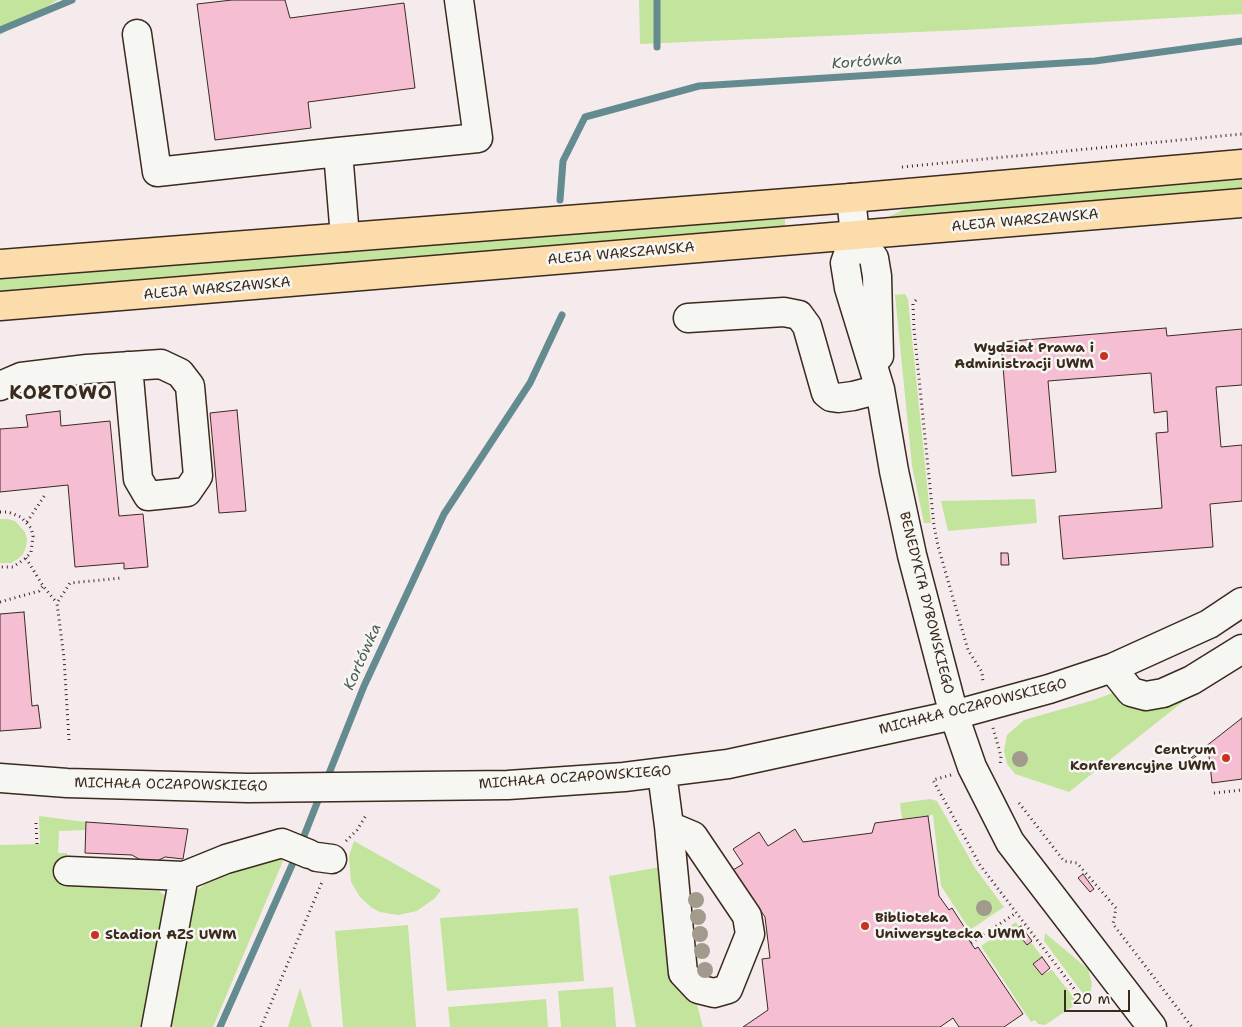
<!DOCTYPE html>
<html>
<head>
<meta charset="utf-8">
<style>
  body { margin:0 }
  #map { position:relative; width:1242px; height:1027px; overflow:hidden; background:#f6ebec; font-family:"Shantell Sans",sans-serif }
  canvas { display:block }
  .scale { position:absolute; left:1064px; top:990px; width:66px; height:22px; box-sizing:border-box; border:2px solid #3b2a1e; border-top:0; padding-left:6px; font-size:15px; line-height:18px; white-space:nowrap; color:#3b2a1e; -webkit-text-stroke:4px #f6f6f2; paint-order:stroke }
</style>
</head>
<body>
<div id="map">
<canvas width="1242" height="1027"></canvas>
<div class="scale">20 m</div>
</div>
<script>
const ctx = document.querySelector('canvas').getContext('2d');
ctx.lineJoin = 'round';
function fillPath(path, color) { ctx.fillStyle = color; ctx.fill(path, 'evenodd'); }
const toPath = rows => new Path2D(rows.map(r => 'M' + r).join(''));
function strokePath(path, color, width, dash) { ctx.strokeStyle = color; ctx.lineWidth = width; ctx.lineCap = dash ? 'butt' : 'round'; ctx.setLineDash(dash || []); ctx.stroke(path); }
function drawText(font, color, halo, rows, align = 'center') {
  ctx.font = font + ' "Shantell Sans",sans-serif'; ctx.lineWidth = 5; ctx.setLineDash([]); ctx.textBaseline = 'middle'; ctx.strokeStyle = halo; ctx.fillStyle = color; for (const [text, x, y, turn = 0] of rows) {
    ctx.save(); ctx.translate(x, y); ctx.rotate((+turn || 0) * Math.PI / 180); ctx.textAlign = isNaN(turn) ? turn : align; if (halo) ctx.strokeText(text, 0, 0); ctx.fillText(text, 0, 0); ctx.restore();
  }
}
fillPath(toPath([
  [0,0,58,0,0,35],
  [639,0,1242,0,1242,14,964,30,640,44],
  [1242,178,1242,190,890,220,890,216,909,207,974,200],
  [785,216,785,227,361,264,0,292,0,278],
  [905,294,908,299,931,523,924,523,912,466,895,295],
  [1035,499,1037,523,948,531,941,501],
  [0,519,8,519,15,521,25,532,27,539,26,547,23,554,18,559,11,563,0,563],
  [1208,682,1069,792,1015,774,1007,764,1004,751,1007,735,1024,720,1094,700,1123,689],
  [930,799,937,801,975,868,1004,907,970,930,941,886,933,815,902,819,900,803],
  [39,816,86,822,86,830,59,831,58,853,67,853,68,885,159,891,168,898,148,1027,0,1027,0,845,40,844],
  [354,841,441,890,435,898,417,911,398,915,380,912,372,908,360,897,351,882,349,856],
  [286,854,213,1027,164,1027,195,892,231,864],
  [661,867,696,1001,703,1027,636,1027,609,876],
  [578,908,584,981,447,991,440,918],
  [1016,922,1019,927,1015,930,1027,945,1031,942,1042,957,1033,964,1042,975,1052,970,1078,1003,1045,1025,1038,1024,1035,1020,1031,1022,981,946],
  [408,925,416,1027,343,1027,335,931],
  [1045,933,1088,969,1092,984,1090,996,1084,995,1044,941],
  [613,987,616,1027,561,1027,558,991],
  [300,988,312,1027,288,1027],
  [546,999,548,1027,450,1027,448,1007]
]), '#c3e49d');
strokePath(toPath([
  [657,0,657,47],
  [0,30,72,0],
  [560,200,563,161,585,117,699,86,1095,61,1242,41],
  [326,781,364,686,444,514,530,383,562,315],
  [300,846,321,793],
  [220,1027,296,856]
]), '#648c90', 7);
const building = toPath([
  [232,0,285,0,290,18,404,3,415,88,308,102,311,128,215,140,197,4,232,0],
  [1166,328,1167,336,1242,329,1242,385,1216,387,1221,447,1242,445,1242,501,1210,504,1213,547,1063,559,1059,516,1162,508,1156,433,1168,432,1167,411,1154,413,1151,373,1048,381,1056,472,1012,476,1001,342,1166,328],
  [237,410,246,511,219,513,210,413,237,410],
  [60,411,61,426,110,421,119,516,143,514,148,567,124,569,124,563,75,567,68,485,0,492,0,429,28,427,26,415,60,411],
  [1001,553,1008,553,1009,565,1001,565,1001,553],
  [24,612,32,706,38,705,41,728,0,731,0,614,24,612],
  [1242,718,1242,779,1212,783,1208,747,1178,770,1177,769,1242,718],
  [928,816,939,896,949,910,952,908,970,936,968,938,971,943,975,949,978,947,1023,1014,1004,1027,959,1027,953,1018,940,1027,743,1027,768,1010,762,959,770,958,765,917,733,870,743,864,733,849,759,832,768,846,795,829,803,842,872,833,875,823,928,816],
  [86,822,188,829,183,859,165,857,155,862,144,862,132,855,85,853,86,822],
  [1083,874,1094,889,1090,892,1078,878,1083,874],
  [1021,926,1032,941,1027,945,1015,930,1021,926],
  [1042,957,1050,968,1042,975,1033,964,1042,957]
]);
fillPath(building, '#f6bed3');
strokePath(building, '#3b2a1e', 1);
const minor = toPath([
  [137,34,157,172,338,152,345,237],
  [338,152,478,138,459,0],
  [851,198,855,235,845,263,849,288,880,389,894,471,912,555,954,715,972,767,1010,842,1152,1027],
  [855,235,874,258,877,276,879,356],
  [688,318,784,312,799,315,807,326,826,393,831,397,838,398,853,396,880,389],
  [0,386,21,377,87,369,161,364,180,373,190,386,198,476,187,492,148,496,138,479,128,366],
  [1112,668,1131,692,1146,696,1163,693,1192,680,1242,649],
  [662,773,669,826,693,836,747,916,750,934,728,989,714,993,698,989,683,973,669,826],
  [0,778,67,783,248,788,508,785,624,777,728,764,954,715,1049,689,1112,668,1209,624,1242,602],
  [317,857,332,859],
  [68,871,184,876,156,1027],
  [184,876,226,859,282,843,309,854]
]);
const major = toPath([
  [0,264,851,198,1242,164],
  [0,306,1242,203]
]);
strokePath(minor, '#3b2a1e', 31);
strokePath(major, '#3b2a1e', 31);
strokePath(toPath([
  [902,167,1242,134],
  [916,300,913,304,914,329,934,526,938,546,968,650,982,672,983,683],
  [0,512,8,512,21,517,31,528,33,536,31,552,26,558,13,567,0,567],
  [27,522,45,495],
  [26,558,43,586,57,603],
  [0,602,39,591,43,586],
  [993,728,1001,756,1000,766],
  [69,740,64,658,57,603,70,583,122,578],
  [951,775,933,780,980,865,1082,999],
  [1214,793,1242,790],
  [1019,803,1064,861,1077,863,1116,908,1113,924,1192,1027],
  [36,823,37,844],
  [346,841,357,830,367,814],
  [971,943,1016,913],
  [261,1027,322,882]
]), '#3b2a1e', 3, [1, 4]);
strokePath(minor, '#f6f6f2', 28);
strokePath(major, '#fddcac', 28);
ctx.fillStyle = '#a29a8c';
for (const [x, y] of [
  [1020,759],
  [696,900],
  [984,908],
  [698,917],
  [700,934],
  [702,951],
  [705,970]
]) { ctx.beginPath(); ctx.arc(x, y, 8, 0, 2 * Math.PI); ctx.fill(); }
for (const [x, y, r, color] of [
  [1104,356,5,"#c8321e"],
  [1226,758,5,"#c8321e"],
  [865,926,5,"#c8321e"],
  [95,935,5,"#c8321e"]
]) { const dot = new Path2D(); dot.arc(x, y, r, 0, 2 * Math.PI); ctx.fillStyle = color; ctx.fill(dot); strokePath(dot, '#f6f6f2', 2); }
drawText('14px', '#3b2a1e', '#f6f6f2', [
  ["ALEJA WARSZAWSKA",1025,221,-5],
  ["ALEJA WARSZAWSKA",621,254,-5],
  ["ALEJA WARSZAWSKA",217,289,-5],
  ["BENEDYKTA DYBOWSKIEGO",926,603,76],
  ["MICHAŁA OCZAPOWSKIEGO",973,707,-14],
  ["MICHAŁA OCZAPOWSKIEGO",575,778,-4],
  ["MICHAŁA OCZAPOWSKIEGO",171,785,1]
]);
drawText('bold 14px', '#3b2a1e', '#f6f6f2', [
  ["Wydział Prawa i",1094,348],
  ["Administracji UWM",1094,364],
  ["Centrum",1216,750],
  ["Konferencyjne UWM",1216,766],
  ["Biblioteka",875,918,"left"],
  ["Uniwersytecka UWM",875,934,"left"],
  ["Stadion AZS UWM",105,935,"left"]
], 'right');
drawText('italic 15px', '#4f5b57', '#f6f6f2', [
  ["Kortówka",867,62,-4],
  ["Kortówka",363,657,-66]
]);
ctx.letterSpacing = '1px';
drawText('bold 19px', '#3b2a1e', '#f6f6f2', [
  ["KORTOWO",61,394]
]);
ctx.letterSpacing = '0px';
</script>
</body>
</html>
